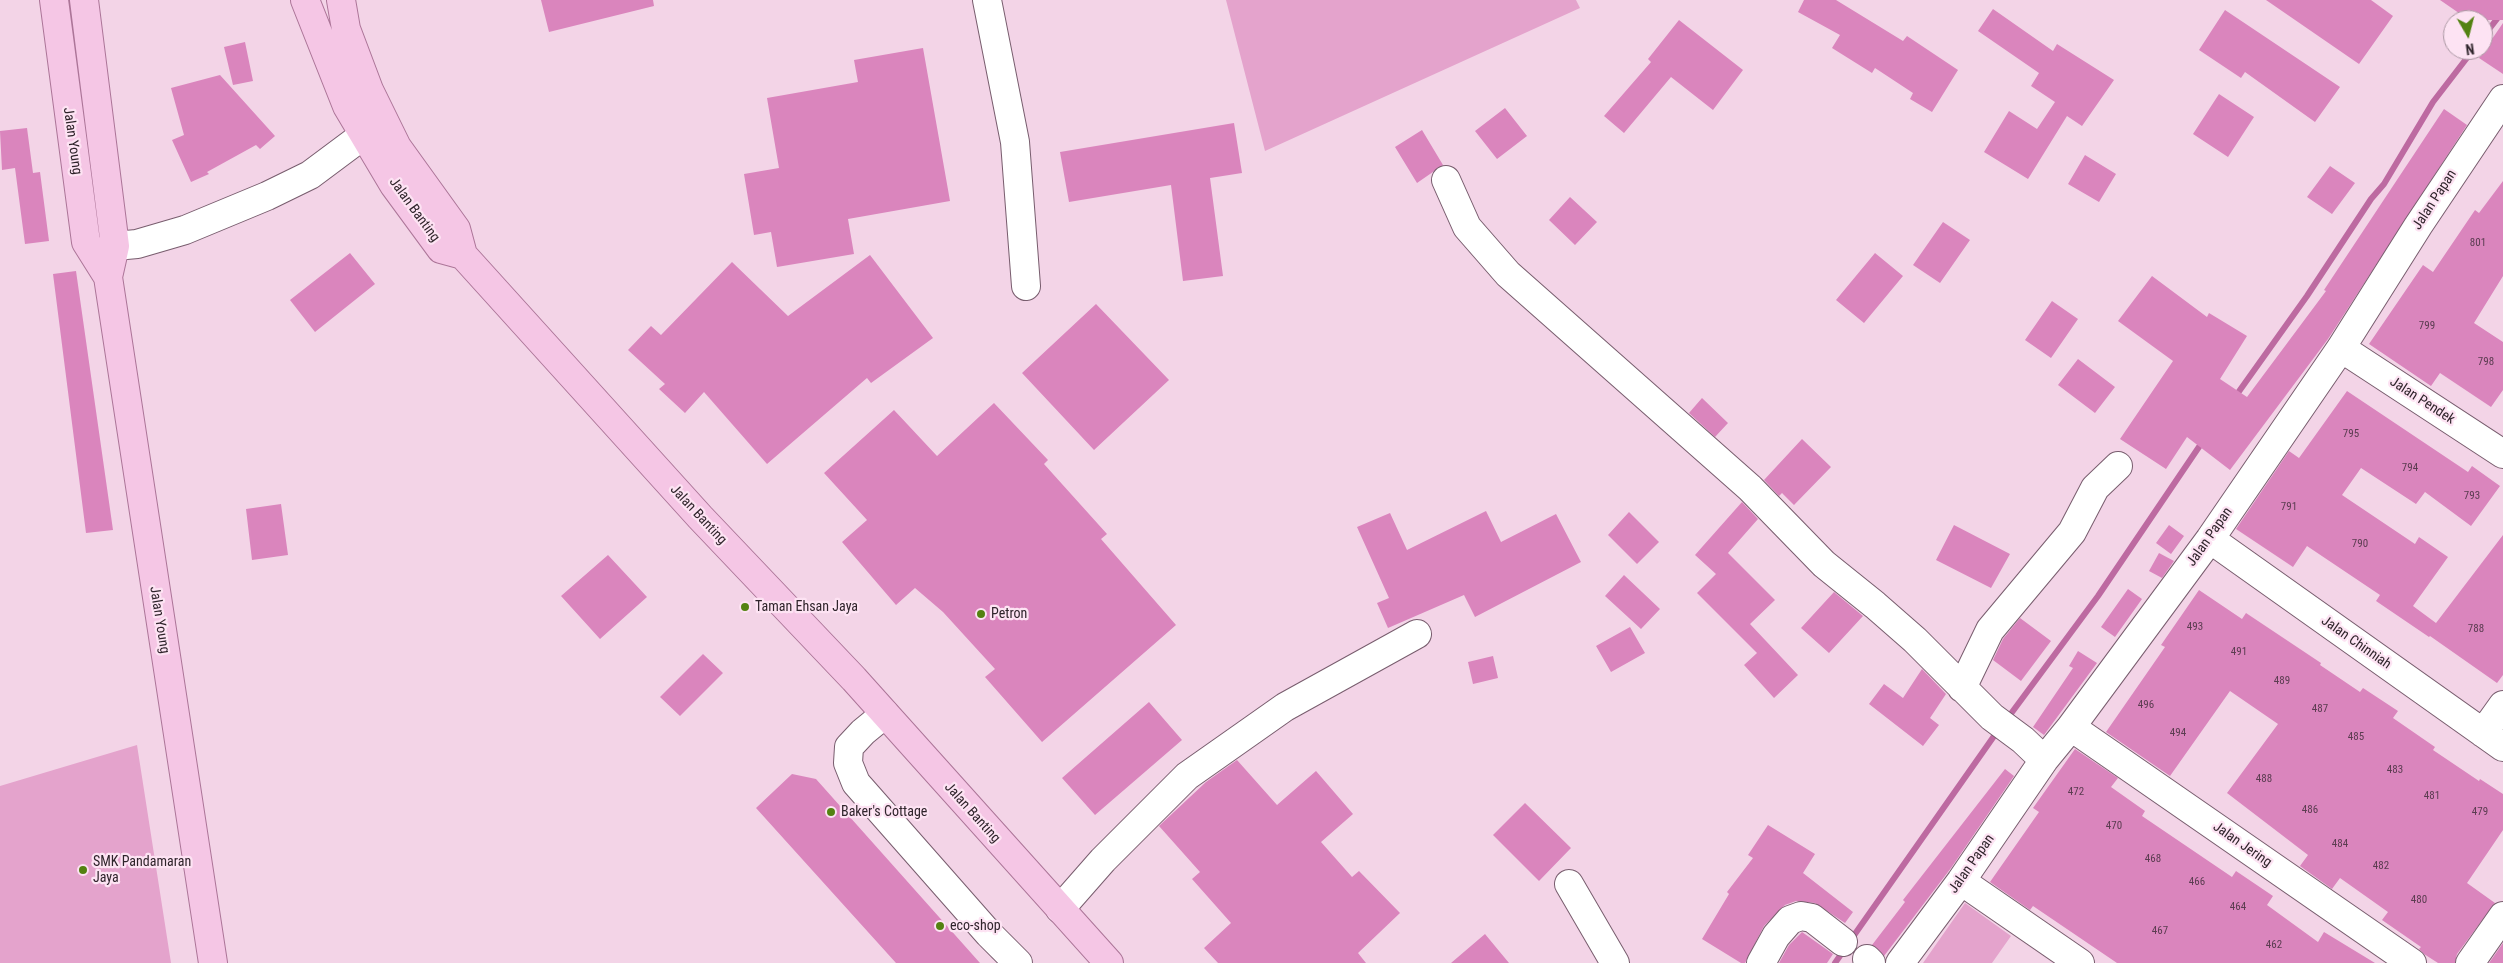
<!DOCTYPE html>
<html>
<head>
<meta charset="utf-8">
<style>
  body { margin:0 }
  #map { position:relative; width:2503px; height:963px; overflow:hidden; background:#f3d4e7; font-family:"Roboto Condensed",sans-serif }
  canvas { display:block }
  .north { position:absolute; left:2443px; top:10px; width:50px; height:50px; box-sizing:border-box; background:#fde3f3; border:1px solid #ab97a3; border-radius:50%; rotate:172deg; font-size:14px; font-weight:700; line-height:20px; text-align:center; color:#2f242b }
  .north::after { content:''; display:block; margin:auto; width:18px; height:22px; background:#538211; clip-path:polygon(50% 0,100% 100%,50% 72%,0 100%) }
</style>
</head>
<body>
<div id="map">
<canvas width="2503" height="963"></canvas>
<div class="north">N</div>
</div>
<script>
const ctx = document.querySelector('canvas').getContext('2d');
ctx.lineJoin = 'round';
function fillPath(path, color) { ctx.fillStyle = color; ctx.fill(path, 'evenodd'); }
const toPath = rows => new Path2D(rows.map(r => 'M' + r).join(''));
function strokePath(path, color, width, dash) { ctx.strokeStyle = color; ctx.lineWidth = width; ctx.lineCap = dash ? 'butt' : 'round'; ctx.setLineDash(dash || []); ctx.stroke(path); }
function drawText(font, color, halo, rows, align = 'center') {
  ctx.font = font + ' "Roboto Condensed",sans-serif'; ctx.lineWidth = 4.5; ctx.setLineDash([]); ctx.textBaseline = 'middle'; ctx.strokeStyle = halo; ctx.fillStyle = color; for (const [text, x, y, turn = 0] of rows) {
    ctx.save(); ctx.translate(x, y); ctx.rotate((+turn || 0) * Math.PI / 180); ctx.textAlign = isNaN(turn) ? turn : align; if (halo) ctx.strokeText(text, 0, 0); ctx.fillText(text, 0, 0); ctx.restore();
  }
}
fillPath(toPath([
  [1226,0,1576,0,1580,8,1265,151],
  [137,745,171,963,0,963,0,786],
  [1965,903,2011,936,1992,963,1923,963]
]), '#e4a3cc');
strokePath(toPath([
  [2483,37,2503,11],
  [2235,397,2307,296,2371,199,2384,184,2433,102,2473,50],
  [2007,719,2098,596,2203,441],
  [1850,941,1999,729],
  [1835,963,1844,950]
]), '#bd6aa1', 6);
fillPath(toPath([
  [541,0,653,0,654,6,549,32],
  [1804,0,1836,0,1903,41,1907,36,1958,70,1932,112,1910,99,1913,93,1875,68,1872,73,1832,48,1840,35,1798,12],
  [2266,0,2371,0,2393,16,2359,64],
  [2440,0,2503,0,2503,20,2469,20],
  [1993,9,2053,51,2057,44,2114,80,2082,126,2067,116,2028,179,1984,152,2009,111,2037,129,2055,102,2031,86,2039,73,1978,31],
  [2225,10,2340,87,2315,122,2245,72,2241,78,2199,50],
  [1679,20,1743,70,1713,110,1671,77,1624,133,1604,116,1651,62,1648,59],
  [2503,23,2503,74,2479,58],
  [245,42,253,81,233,85,224,47],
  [923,48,950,201,848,219,854,254,777,267,771,232,754,235,744,174,779,168,767,98,858,82,854,60],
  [220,75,275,136,260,149,256,145,207,172,209,174,191,182,172,140,184,135,171,88],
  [2219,94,2254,117,2228,157,2193,134],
  [1505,108,1527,136,1497,159,1475,131],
  [2444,109,2467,125,2328,339,2230,470,2187,437,2166,469,2120,439,2173,361,2118,321,2152,276,2207,317,2209,313,2247,336,2220,379,2247,397,2326,291,2324,290],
  [1234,123,1242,173,1210,178,1223,276,1183,281,1171,185,1069,202,1060,152],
  [27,128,33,173,40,172,49,241,25,244,15,168,2,170,0,131],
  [1422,130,1443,165,1417,183,1395,147],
  [2085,155,2116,174,2099,202,2068,184],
  [2330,166,2355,183,2332,214,2307,197],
  [2503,181,2503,276,2474,323,2503,342,2503,390,2491,407,2440,373,2431,386,2369,344,2423,265,2433,272,2475,210,2479,213],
  [1570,197,1597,222,1575,245,1549,220],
  [1943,222,1970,240,1940,283,1913,265],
  [350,253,375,284,315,332,290,300],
  [1875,253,1903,276,1864,323,1836,300],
  [870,255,933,338,871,383,867,378,767,464,704,392,685,413,659,389,665,384,628,350,651,326,661,335,732,262,788,316],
  [76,271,113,530,86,533,53,274],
  [2052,301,2078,319,2051,358,2025,340],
  [1096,304,1169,380,1094,450,1022,373],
  [2078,359,2115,387,2095,413,2058,385],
  [2347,391,2468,472,2472,466,2500,486,2471,526,2425,492,2416,504,2361,468,2342,495,2415,544,2419,537,2448,557,2413,606,2436,623,2503,535,2503,675,2497,683,2430,636,2429,637,2376,601,2380,595,2307,546,2293,567,2236,529,2289,451,2299,458],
  [1702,398,1728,423,1715,437,1689,413],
  [994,403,1048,460,1044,464,1107,534,1101,539,1176,625,1042,742,985,677,995,669,943,612,915,588,896,605,842,542,867,520,824,473,894,410,937,456],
  [1802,439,1831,467,1794,505,1782,493,1779,496,1764,480],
  [1742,502,1758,519,1728,553,1775,600,1750,624,1798,675,1774,698,1744,665,1757,653,1697,593,1716,574,1695,555],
  [281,504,288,555,252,560,246,509],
  [1486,511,1501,542,1556,514,1581,562,1475,617,1464,595,1388,628,1377,603,1389,598,1357,527,1390,513,1407,550],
  [1629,512,1659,542,1637,564,1608,535],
  [1954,525,2010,554,1991,588,1936,560],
  [2169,525,2184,536,2171,554,2156,543],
  [2159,553,2174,561,2162,578,2149,571],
  [608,555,647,597,600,639,561,596],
  [1624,575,1660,609,1641,629,1605,596],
  [2128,589,2142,599,2115,637,2101,627],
  [2199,590,2242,619,2246,613,2321,663,2320,665,2360,692,2363,688,2398,711,2393,718,2435,747,2433,750,2479,781,2480,779,2503,794,2503,830,2467,883,2495,903,2457,954,2455,963,2438,963,2424,954,2419,949,2421,947,2382,920,2388,912,2340,878,2332,889,2300,866,2308,855,2227,793,2278,724,2230,691,2170,776,2106,732,2165,647,2161,645],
  [1834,592,1863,616,1829,653,1801,628],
  [2020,618,2051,641,2021,681,1993,660,2003,639],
  [1630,627,1645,653,1611,672,1596,646],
  [2078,651,2097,663,2044,735,2033,727,2073,668,2069,666],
  [703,654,723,673,680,716,660,697],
  [1493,656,1498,678,1473,684,1468,662],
  [1922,669,1946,694,1930,718,1939,725,1923,746,1869,704,1884,684,1903,698],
  [1149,702,1182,740,1095,815,1062,778],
  [2075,749,2118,778,2111,787,2145,811,2142,816,2232,877,2236,871,2273,896,2267,905,2318,942,2324,932,2375,963,2117,963,2033,906,2030,910,1990,882,2039,812,2033,808],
  [1237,760,1277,805,1316,771,1353,814,1321,842,1352,877,1359,871,1400,913,1358,953,1366,963,1218,963,1204,948,1231,923,1192,879,1200,872,1159,826,1206,782],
  [2005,769,2014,776,1951,868,1884,956,1872,945,1905,902,1903,900],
  [792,774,816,779,980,963,896,963,756,808],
  [1525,803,1571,848,1539,881,1493,835],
  [1768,825,1815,854,1803,873,1853,912,1845,923,1815,903,1796,901,1785,905,1764,926,1745,963,1741,963,1702,939,1729,894,1727,892,1753,858,1748,855],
  [1802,932,1833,954,1827,963,1779,963,1789,945],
  [1485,934,1509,963,1451,963],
  [2503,943,2503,963,2489,963]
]), '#da85bd');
const minor = toPath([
  [987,0,1015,142,1026,286],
  [1446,180,1467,227,1508,274,1750,488,1824,564,1875,605,1915,640,1992,717,2023,740,2044,760],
  [115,246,137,244,185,230,267,196,310,175,365,134],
  [2341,348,2503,454],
  [2210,539,2503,747],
  [1962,688,1990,630,2072,532,2095,488,2118,466],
  [885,714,863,732,849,747,848,763,856,783,989,934,1018,963],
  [2071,727,2412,963],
  [2483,733,2503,705],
  [1961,881,2080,963],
  [1569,884,1615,963],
  [1060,909,1103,860,1187,776,1285,707,1417,634],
  [1867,959,1871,963],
  [1761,963,1776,936,1790,920,1801,916,1812,918,1843,942],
  [1900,963,1961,881,2044,760,2071,727,2210,539,2341,348,2418,226,2503,99],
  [2470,963,2503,916]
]);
const major = toPath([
  [54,0,86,242,108,277],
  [84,0,115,246,108,277,213,963],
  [305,0,347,106,394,185,441,249,463,255,700,517,854,679,1109,963],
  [341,0,346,29,369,90,397,147,456,229,463,255]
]);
strokePath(minor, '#785d6e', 30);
strokePath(major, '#ac7598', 30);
strokePath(minor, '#fff', 28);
strokePath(major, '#f5c6e5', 28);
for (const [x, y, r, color] of [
  [745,607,5,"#538211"],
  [981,614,5,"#538211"],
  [831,812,5,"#538211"],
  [83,870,5,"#538211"],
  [940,926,5,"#538211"]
]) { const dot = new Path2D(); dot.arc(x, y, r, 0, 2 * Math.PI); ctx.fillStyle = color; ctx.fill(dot); strokePath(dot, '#fde3f3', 2); }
drawText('11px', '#5a3c50', null, [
  ["801",2478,243],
  ["799",2427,326],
  ["798",2486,362],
  ["795",2351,434],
  ["794",2410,468],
  ["793",2472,496],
  ["791",2289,507],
  ["790",2360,544],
  ["493",2195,627],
  ["788",2476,629],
  ["491",2239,652],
  ["489",2282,681],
  ["496",2146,705],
  ["487",2320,709],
  ["494",2178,733],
  ["485",2356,737],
  ["483",2395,770],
  ["488",2264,779],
  ["472",2076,792],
  ["481",2432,796],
  ["486",2310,810],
  ["479",2480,812],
  ["470",2114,826],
  ["484",2340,844],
  ["468",2153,859],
  ["482",2381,866],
  ["466",2197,882],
  ["480",2419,900],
  ["464",2238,907],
  ["467",2160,931],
  ["462",2274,945]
]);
drawText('14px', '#2f242b', '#fde3f3', [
  ["Jalan Young",72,141,82],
  ["Jalan Papan",2435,200,-57],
  ["Jalan Banting",414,210,54],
  ["Jalan Pendek",2422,401,33],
  ["Jalan Banting",698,515,47],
  ["Jalan Papan",2210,537,-55],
  ["Jalan Young",159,620,81],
  ["Jalan Chinniah",2356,643,35],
  ["Jalan Banting",972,813,48],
  ["Jalan Jering",2242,845,35],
  ["Jalan Papan",1972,864,-55]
]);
drawText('14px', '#2f242b', '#fde3f3', [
  ["Taman Ehsan Jaya",755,607],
  ["Petron",991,614],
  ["Baker's Cottage",841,812],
  ["SMK Pandamaran",93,862],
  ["Jaya",93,878],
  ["eco-shop",950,926]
], 'left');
</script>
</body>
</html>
